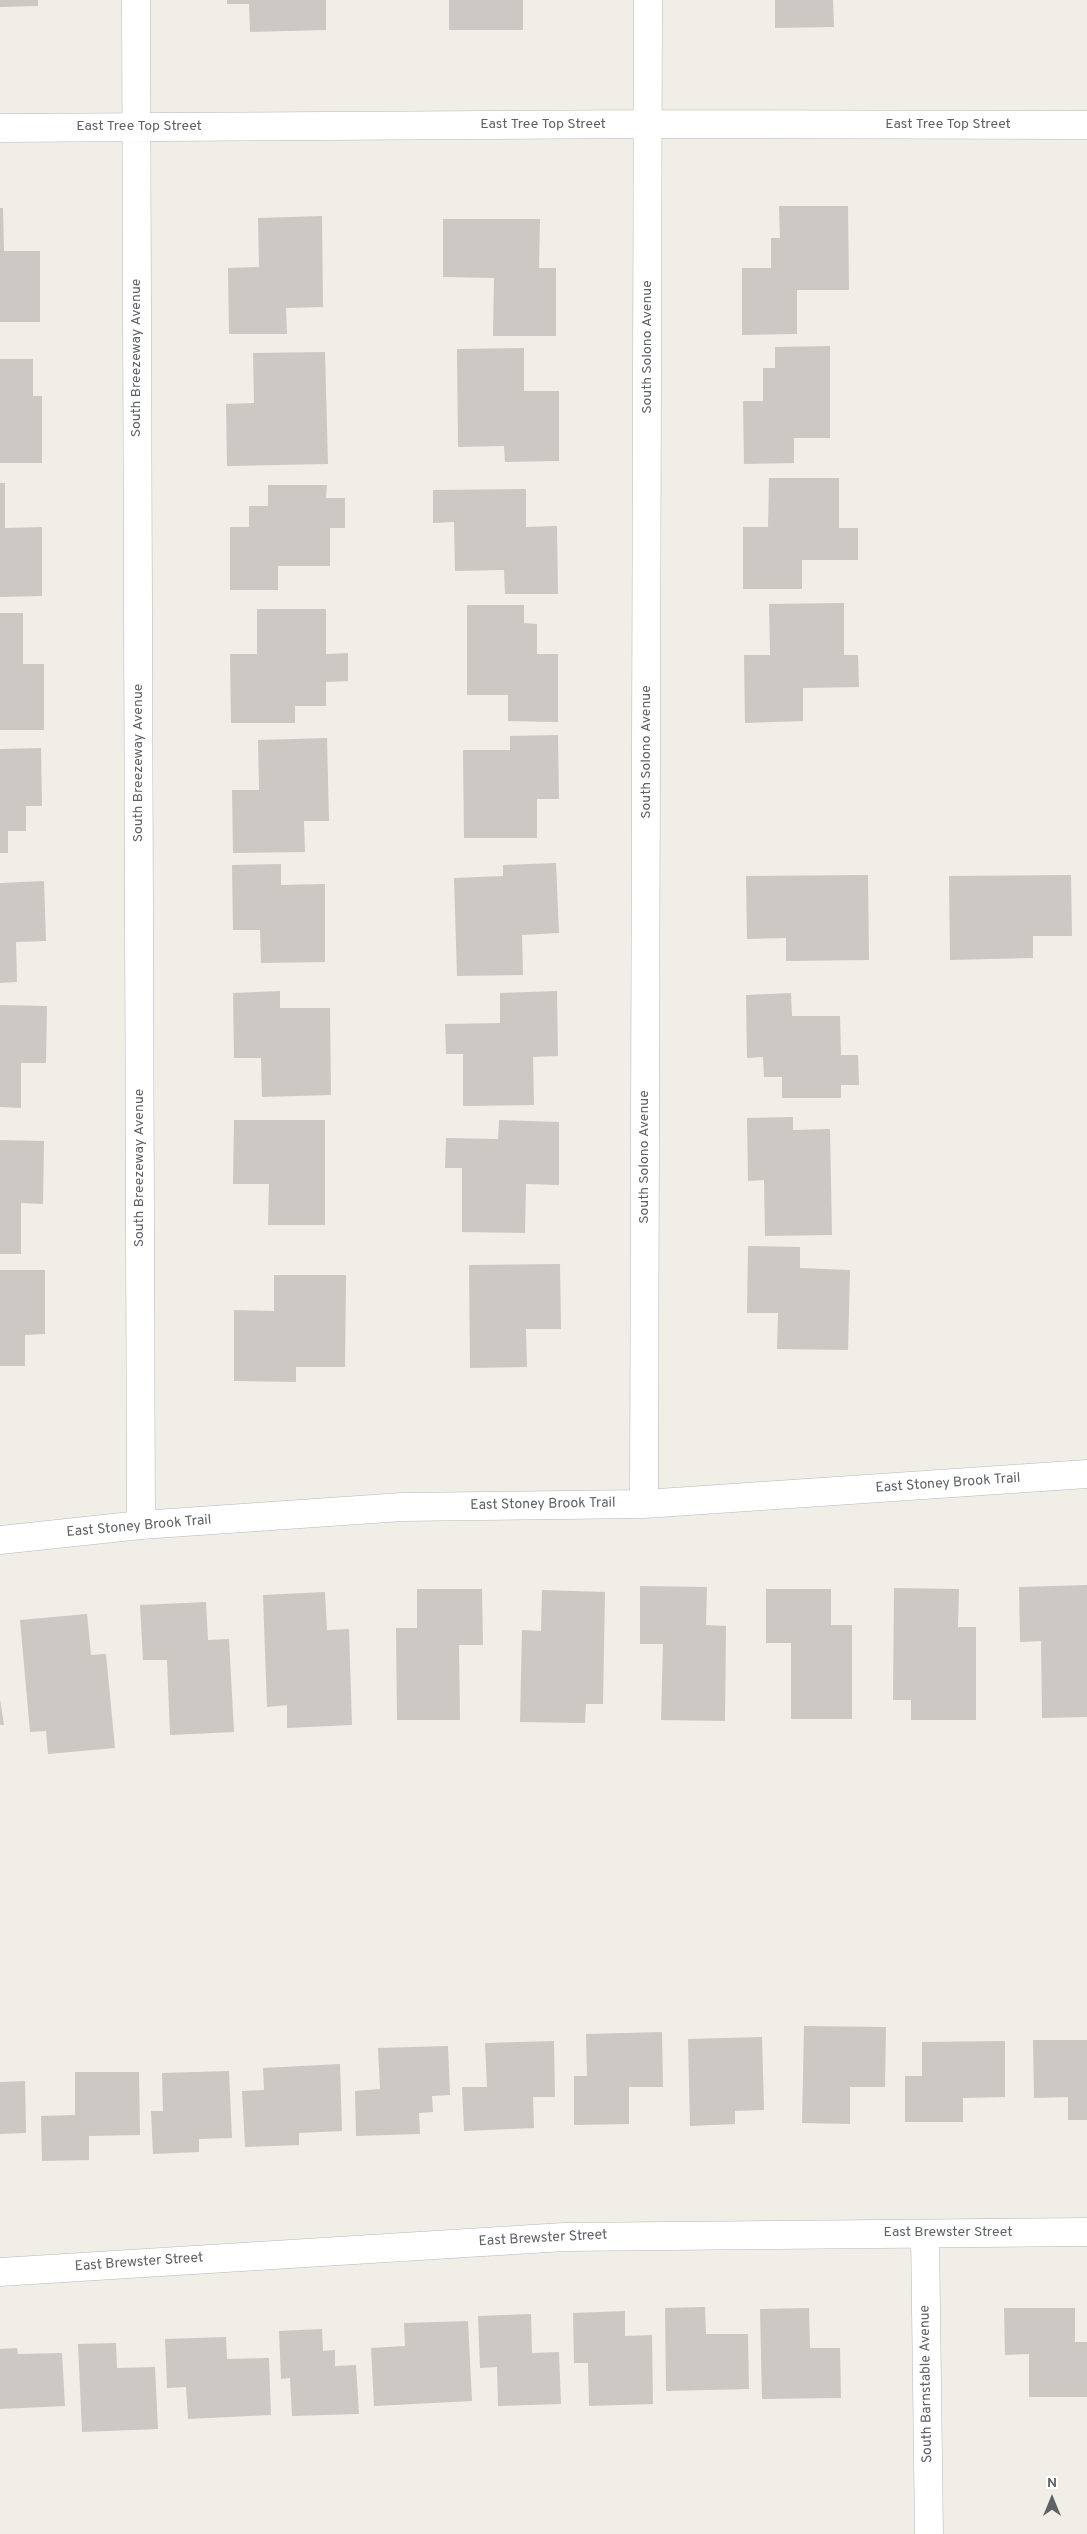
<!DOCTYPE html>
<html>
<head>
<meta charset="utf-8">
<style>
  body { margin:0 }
  #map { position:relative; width:1087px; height:2534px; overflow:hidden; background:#f0eee7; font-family:Overpass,sans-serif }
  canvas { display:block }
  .north { position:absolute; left:1027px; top:2474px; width:50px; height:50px; -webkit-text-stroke:4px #fff; paint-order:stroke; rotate:0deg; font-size:14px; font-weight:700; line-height:20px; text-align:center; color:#5e6267 }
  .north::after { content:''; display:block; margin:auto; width:18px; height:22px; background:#5e6267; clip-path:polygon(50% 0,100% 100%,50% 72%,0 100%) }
</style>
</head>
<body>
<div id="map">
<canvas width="1087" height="2534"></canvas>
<div class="north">N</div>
</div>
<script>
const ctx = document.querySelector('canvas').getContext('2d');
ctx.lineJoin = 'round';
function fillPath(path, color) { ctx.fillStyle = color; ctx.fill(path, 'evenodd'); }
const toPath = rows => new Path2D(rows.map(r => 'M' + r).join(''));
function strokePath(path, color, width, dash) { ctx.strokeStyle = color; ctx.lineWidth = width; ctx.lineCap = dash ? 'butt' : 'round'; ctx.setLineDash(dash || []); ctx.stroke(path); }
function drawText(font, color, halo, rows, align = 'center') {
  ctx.font = font + ' Overpass,sans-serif'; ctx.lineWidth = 5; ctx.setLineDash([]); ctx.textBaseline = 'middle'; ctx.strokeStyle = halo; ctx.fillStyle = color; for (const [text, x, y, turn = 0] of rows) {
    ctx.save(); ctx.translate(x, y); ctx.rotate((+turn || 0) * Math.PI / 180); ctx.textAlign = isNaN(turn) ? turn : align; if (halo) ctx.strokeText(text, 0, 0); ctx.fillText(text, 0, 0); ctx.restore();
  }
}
fillPath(toPath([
  [0,0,38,0,38,6,0,7],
  [227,0,326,0,326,30,250,32,249,4,227,4],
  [449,0,523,0,523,30,449,30],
  [775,0,833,0,834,27,775,28],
  [779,206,848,206,849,290,797,290,797,334,742,335,742,268,771,268,771,238,780,238],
  [0,208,3,208,4,251,40,251,40,322,0,322],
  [322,216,323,307,286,308,287,334,229,334,228,268,259,267,258,218],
  [443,219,540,219,539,268,556,268,556,336,493,336,494,278,443,277],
  [830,346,830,438,794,438,794,463,744,464,743,401,763,401,763,368,775,368,775,347],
  [524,348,524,391,559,391,559,461,505,462,504,446,458,447,457,349],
  [325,352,328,464,227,466,226,404,254,403,253,353],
  [0,359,33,359,33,396,42,396,42,463,0,463],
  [769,478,839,478,839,528,858,528,858,560,802,560,802,589,743,589,743,527,768,527],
  [0,483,5,483,5,528,42,527,42,596,0,597],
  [268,485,327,485,326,498,345,498,345,528,330,528,330,566,278,566,278,590,230,590,230,527,249,527,249,506,268,506],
  [526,489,526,527,557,526,558,594,505,594,504,570,455,571,454,522,433,523,433,490],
  [844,603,844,655,858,655,859,687,803,688,803,721,745,723,744,655,770,655,769,604],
  [467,605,524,605,524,623,537,624,537,654,558,654,558,722,508,721,508,695,467,695],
  [257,609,326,609,326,654,348,653,348,681,326,682,326,706,295,706,295,723,231,723,230,654,257,654],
  [0,613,23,613,23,664,44,664,44,730,0,730],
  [558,735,559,799,537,799,537,838,464,838,463,750,510,750,510,736],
  [327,738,329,821,304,821,305,852,233,853,232,790,259,790,258,740],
  [41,748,42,806,26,806,26,831,8,831,8,853,0,853,0,749],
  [556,863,559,933,522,935,523,975,457,976,454,878,503,876,503,865],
  [281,864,281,885,325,884,325,962,261,963,260,930,233,930,232,865],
  [868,875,869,960,786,961,786,938,747,939,746,876],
  [1071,875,1072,936,1033,936,1033,958,950,960,949,876],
  [44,881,46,941,16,942,17,982,0,983,0,883],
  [280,991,280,1008,330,1008,331,1095,262,1097,261,1058,234,1058,233,993],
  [557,991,558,1056,533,1057,534,1105,463,1106,463,1054,446,1054,445,1024,500,1023,500,993],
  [791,993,792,1016,840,1016,841,1055,858,1055,859,1085,841,1085,841,1098,782,1098,782,1077,764,1077,763,1057,747,1058,746,995],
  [0,1005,47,1006,46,1063,21,1063,21,1108,0,1107],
  [793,1117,793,1130,830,1129,832,1235,765,1236,764,1180,748,1181,747,1118],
  [234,1120,325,1120,325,1225,268,1225,269,1184,233,1184],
  [499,1120,559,1122,559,1185,526,1184,525,1233,462,1232,462,1168,445,1168,446,1138,498,1139],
  [0,1140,44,1141,43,1204,21,1203,21,1254,0,1254],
  [748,1246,800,1247,800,1268,850,1270,848,1350,777,1349,778,1313,747,1313],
  [560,1264,561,1329,526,1329,527,1367,470,1368,469,1265],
  [0,1270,45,1270,45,1334,25,1335,25,1366,0,1366],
  [274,1275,346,1275,345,1367,296,1367,296,1382,234,1381,234,1310,274,1311],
  [1087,1585,1087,1717,1042,1718,1041,1641,1020,1642,1019,1587],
  [640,1586,707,1587,706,1625,726,1626,725,1721,661,1720,663,1644,640,1644],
  [894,1588,959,1589,958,1627,976,1627,976,1720,911,1720,911,1700,893,1700],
  [417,1589,482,1589,483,1645,459,1645,460,1720,397,1720,396,1628,417,1628],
  [766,1589,831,1589,831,1625,852,1625,852,1719,791,1719,791,1643,766,1643],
  [542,1590,605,1592,603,1704,586,1704,585,1723,520,1722,522,1630,541,1631],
  [325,1592,327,1630,349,1629,352,1725,287,1728,287,1705,267,1707,263,1595],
  [206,1602,208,1640,229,1639,234,1732,170,1735,167,1660,143,1660,140,1605],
  [87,1614,91,1655,106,1654,115,1748,48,1754,46,1731,30,1732,20,1620],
  [0,1699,4,1725,0,1725],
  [804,2026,886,2027,885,2087,850,2087,850,2124,802,2123],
  [662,2032,663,2087,629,2087,629,2124,574,2125,574,2076,587,2076,586,2034],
  [762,2037,764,2110,735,2111,735,2124,690,2126,688,2039],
  [1033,2040,1087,2040,1087,2120,1068,2120,1068,2097,1034,2098],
  [554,2041,555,2097,533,2097,534,2128,464,2131,462,2087,487,2087,485,2043],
  [1005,2041,1005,2097,963,2098,963,2122,905,2122,905,2076,922,2076,922,2042],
  [448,2046,450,2095,432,2096,433,2112,419,2113,420,2134,356,2136,355,2091,380,2089,378,2048],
  [340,2064,342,2131,299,2133,299,2145,245,2147,242,2091,264,2090,263,2068],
  [229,2071,232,2138,199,2139,199,2152,153,2154,151,2111,163,2111,162,2073],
  [75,2072,139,2072,140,2135,89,2136,89,2160,42,2161,41,2116,75,2115],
  [25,2081,26,2133,0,2134,0,2082],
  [705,2307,706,2334,748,2334,749,2389,666,2391,665,2308],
  [809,2308,810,2348,840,2348,841,2398,762,2399,760,2309],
  [1004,2308,1075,2308,1075,2342,1087,2342,1087,2397,1029,2397,1029,2354,1005,2355],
  [625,2311,625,2336,652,2335,653,2404,589,2406,588,2363,574,2363,573,2313],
  [531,2314,532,2353,559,2352,561,2404,498,2406,497,2367,480,2368,478,2316],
  [468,2321,472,2401,374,2406,371,2348,405,2346,404,2323],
  [322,2329,323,2351,335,2350,335,2366,356,2365,359,2414,292,2416,290,2378,281,2379,279,2331],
  [226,2337,227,2359,269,2358,271,2415,188,2419,186,2387,167,2388,165,2339],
  [116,2343,117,2368,155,2367,158,2429,82,2432,78,2344],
  [17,2348,18,2354,62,2353,65,2406,0,2409,0,2349]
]), '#ccc8c4');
const minor = toPath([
  [136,0,141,1525],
  [0,128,649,124,1087,125],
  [644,1504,648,0],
  [0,1540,141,1525,402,1507,644,1504,1087,1474],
  [925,2234,929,2534],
  [0,2272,564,2237,1087,2232]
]);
strokePath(minor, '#b4b7bb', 29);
strokePath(minor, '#fff', 28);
drawText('14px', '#5e6267', '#fff', [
  ["East Tree Top Street",543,125],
  ["East Tree Top Street",948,125],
  ["East Tree Top Street",139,127],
  ["South Solono Avenue",648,347,-90],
  ["South Breezeway Avenue",137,358,-90],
  ["South Solono Avenue",647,752,-90],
  ["South Breezeway Avenue",139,763,-90],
  ["South Solono Avenue",645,1157,-90],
  ["South Breezeway Avenue",140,1168,-90],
  ["East Stoney Brook Trail",948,1484,-4],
  ["East Stoney Brook Trail",543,1505,-1],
  ["East Stoney Brook Trail",139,1527,-5],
  ["East Brewster Street",948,2233],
  ["East Brewster Street",543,2239,-3],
  ["East Brewster Street",139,2263,-4],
  ["South Barnstable Avenue",927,2384,-91]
]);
</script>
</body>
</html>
